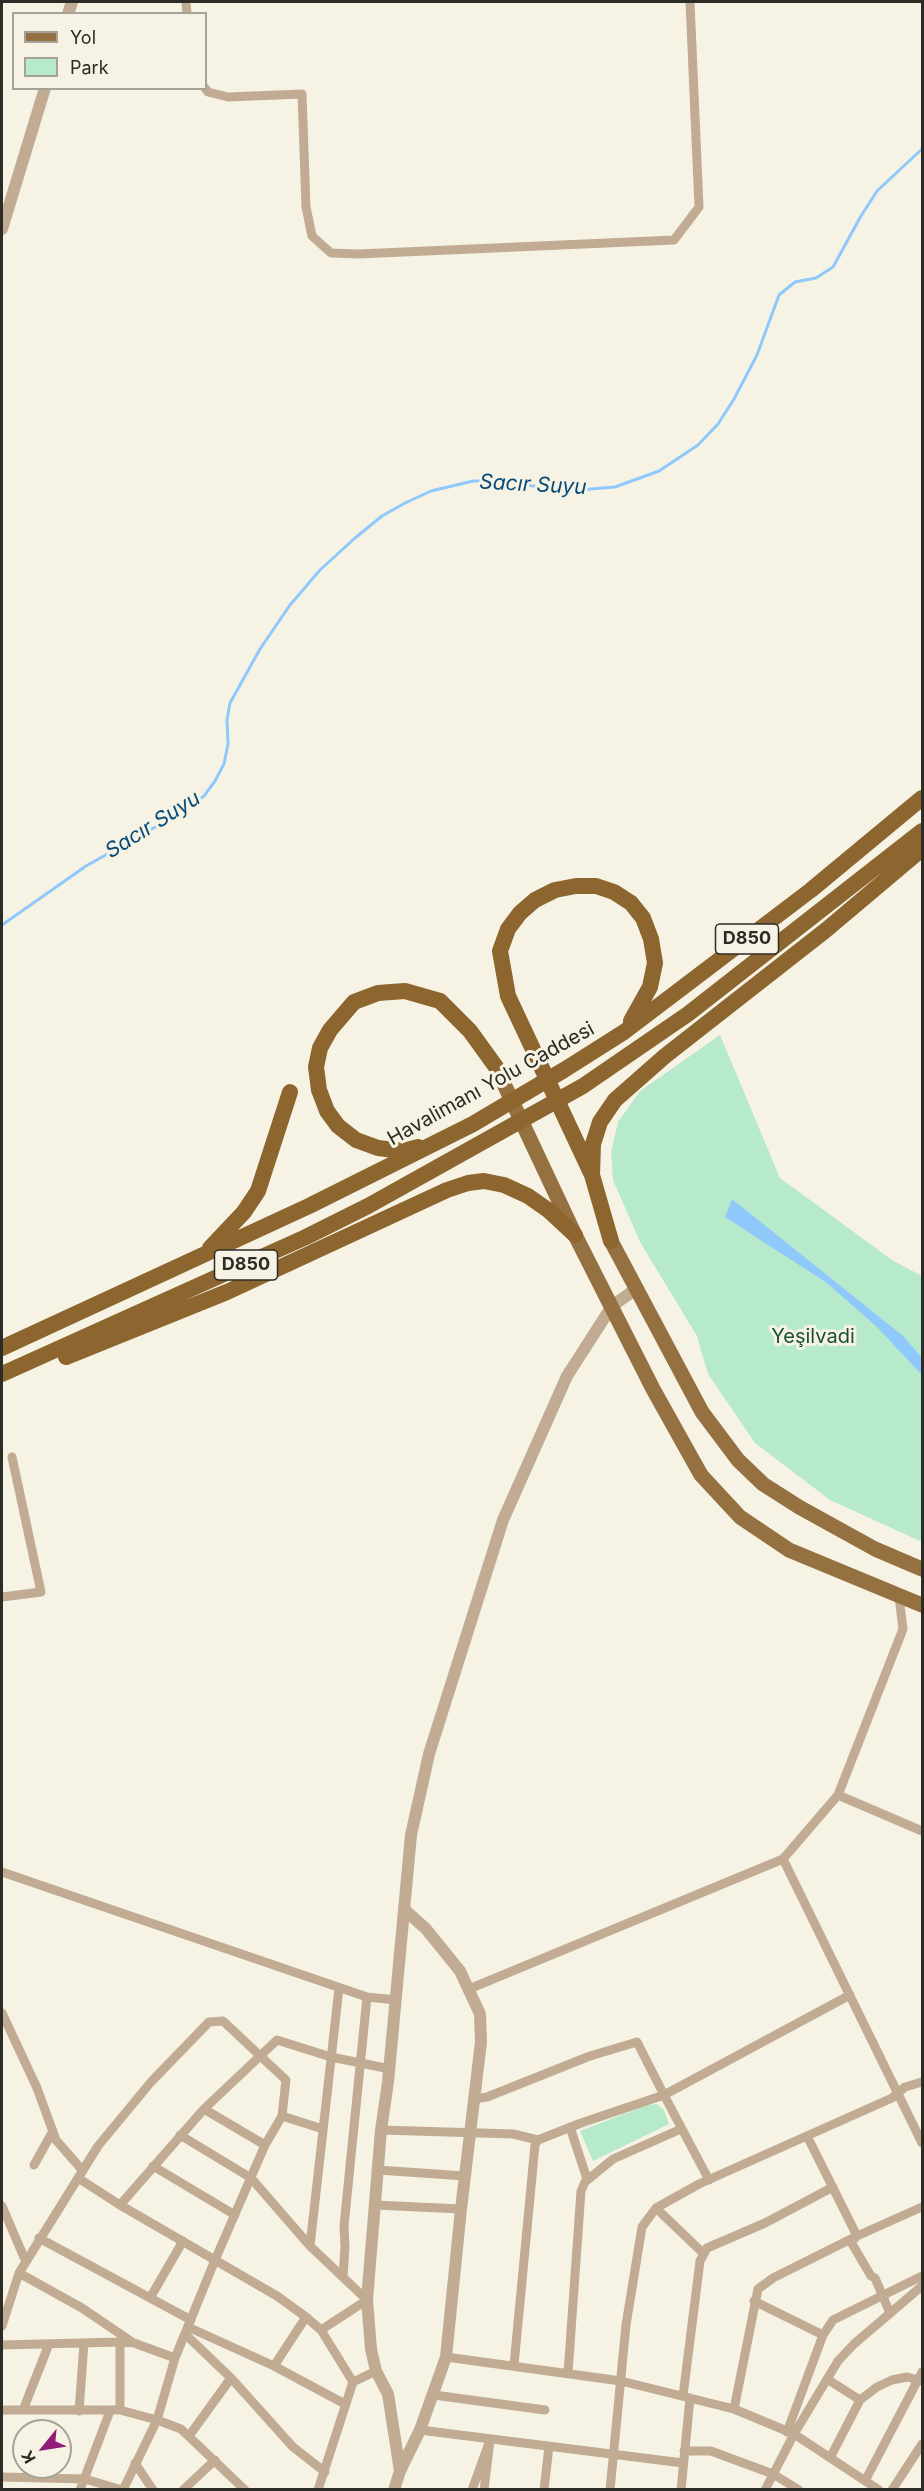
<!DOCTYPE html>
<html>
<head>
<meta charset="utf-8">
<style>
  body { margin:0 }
  #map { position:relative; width:924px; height:2491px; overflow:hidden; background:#f6f3e5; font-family:Inter,sans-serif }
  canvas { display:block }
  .frame { position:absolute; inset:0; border:3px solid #2c2b25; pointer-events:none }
  .legend { position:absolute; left:12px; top:12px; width:195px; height:78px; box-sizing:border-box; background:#f6f3e5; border:2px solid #a5a398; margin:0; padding:8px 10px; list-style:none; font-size:18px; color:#2c2b25 }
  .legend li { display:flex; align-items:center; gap:12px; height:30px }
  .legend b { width:30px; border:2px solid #a5a398 }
  .north { position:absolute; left:12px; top:2419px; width:60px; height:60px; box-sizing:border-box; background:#f6f3e5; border:2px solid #a5a398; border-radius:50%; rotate:240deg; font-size:16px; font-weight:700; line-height:24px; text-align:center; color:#2c2b25 }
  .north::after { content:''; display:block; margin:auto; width:21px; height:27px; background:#921c7a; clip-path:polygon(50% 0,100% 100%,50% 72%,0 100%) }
</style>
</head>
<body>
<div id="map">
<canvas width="924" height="2491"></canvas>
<div class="frame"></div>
<ul class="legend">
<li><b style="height:8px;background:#957041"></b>Yol</li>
<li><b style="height:16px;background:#b6eaca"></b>Park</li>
</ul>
<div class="north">K</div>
</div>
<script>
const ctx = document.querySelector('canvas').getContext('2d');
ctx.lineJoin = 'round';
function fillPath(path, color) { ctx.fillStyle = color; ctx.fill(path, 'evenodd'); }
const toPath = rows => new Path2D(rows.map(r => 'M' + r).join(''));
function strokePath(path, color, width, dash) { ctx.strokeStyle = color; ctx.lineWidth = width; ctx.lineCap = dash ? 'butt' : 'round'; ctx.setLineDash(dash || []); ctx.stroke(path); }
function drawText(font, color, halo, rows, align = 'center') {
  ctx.font = font + ' Inter,sans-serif'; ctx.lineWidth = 6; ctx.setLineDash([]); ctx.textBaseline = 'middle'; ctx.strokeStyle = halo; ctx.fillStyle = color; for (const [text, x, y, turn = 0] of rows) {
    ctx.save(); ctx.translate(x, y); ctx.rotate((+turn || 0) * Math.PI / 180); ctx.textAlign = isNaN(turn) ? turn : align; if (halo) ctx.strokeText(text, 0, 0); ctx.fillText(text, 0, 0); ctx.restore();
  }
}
fillPath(toPath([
  [720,1035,780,1178,892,1260,922,1276,922,1542,830,1500,755,1443,708,1374,697,1336,640,1242,613,1180,611,1152,618,1122,640,1091],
  [657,2104,664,2110,669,2124,593,2161,580,2131,647,2105]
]), '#b6eaca');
fillPath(toPath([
  [732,1199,903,1336,922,1358,922,1375,877,1327,827,1283,725,1217]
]), '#8fc9fb');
strokePath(toPath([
  [2,925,86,866,173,817,204,796,215,781,224,764,228,744,227,720,230,703,260,649,290,605,320,570,355,538,382,516,405,503,431,491,473,481,501,481,566,491,615,487,659,471,698,445,718,424,734,399,757,355,779,295,795,282,816,278,833,267,861,216,877,191,922,149]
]), '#8fc9fb', 3);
strokePath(toPath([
  [186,2,187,14],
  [205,88,208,92,228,97,302,94,306,207,312,236,331,253,358,254,674,240,699,207,690,2],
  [2,1597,41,1592,12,1457],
  [838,1795,922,1831],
  [783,1859,838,1795,903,1629,899,1597],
  [2,1872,367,1997,396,2000],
  [469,1989,783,1859,922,2143],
  [2,2013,37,2088,56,2140,83,2171],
  [474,2099,487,2097,590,2056,637,2042,664,2095,850,1995],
  [204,2109,265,2145],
  [570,2127,587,2179],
  [381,2130,513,2134,538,2140],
  [180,2135,251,2178,310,2246,367,2300,321,2330],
  [807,2136,857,2236,851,2242,871,2276,875,2278,890,2313],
  [34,2165,53,2131],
  [153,2166,235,2215],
  [378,2170,465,2176],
  [78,2178,120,2205,277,2296,306,2317,321,2330,353,2382],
  [120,2205,204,2109,277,2040,331,2057,390,2069],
  [375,2205,461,2209],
  [2,2206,26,2262],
  [656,2208,704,2254],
  [39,2238,191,2320],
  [310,2246,339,1988],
  [19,2273,82,2308,132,2342],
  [343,2277,345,2247,344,2226,367,1997],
  [150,2298,183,2241],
  [754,2301,823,2335],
  [306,2317,274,2366,345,2404],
  [2,2326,19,2273,98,2146,151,2082,209,2022,223,2021,286,2080,282,2116,323,2129],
  [188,2327,274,2366],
  [185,2334,231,2378,293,2447,325,2472],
  [2,2345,120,2342,134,2343,175,2358],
  [446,2357,621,2381,734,2409,794,2434,879,2490],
  [514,2365,535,2145,538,2140,581,2123,664,2095,709,2180],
  [568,2373,581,2191,585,2182,613,2159,681,2129],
  [827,2379,860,2400],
  [434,2395,545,2410],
  [683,2396,700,2261,707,2248,765,2223,833,2187],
  [734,2409,758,2289,773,2278,857,2236,922,2207],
  [2,2410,120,2410,157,2420,181,2429,245,2490],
  [23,2410,49,2344],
  [120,2410,120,2342],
  [79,2411,84,2343],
  [420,2430,683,2463],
  [787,2432,823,2335,833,2320,922,2276],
  [189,2436,231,2378],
  [684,2451,711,2451,773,2474,799,2490],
  [830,2458,860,2400,877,2387,892,2380,907,2377,922,2381],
  [135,2463,153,2490],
  [2,2477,85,2479,122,2490],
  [866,2479,922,2372],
  [80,2490,110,2411],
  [123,2490,157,2420,175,2358,215,2260,265,2145,282,2116],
  [183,2490,215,2460],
  [318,2490,353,2382,376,2371],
  [472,2490,490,2440,484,2490],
  [544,2490,549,2446],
  [610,2490,626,2325,642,2227,656,2208,699,2184,892,2098,905,2087,922,2082],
  [681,2490,690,2398],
  [765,2490,794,2434,838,2361,854,2344,922,2286],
  [892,2490,922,2444]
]), '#c1ac93', 9);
strokePath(toPath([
  [68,14,72,2],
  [2,229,45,88],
  [400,2471,388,2394,376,2371,371,2349,367,2300,381,2130,388,2082,411,1835,429,1754,503,1520,567,1376,612,1306,636,1289],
  [394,2490,400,2471,420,2430,446,2357,461,2209,481,2042,480,2014,460,1971,426,1929,405,1910]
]), '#c1ac93', 12);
strokePath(toPath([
  [496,1067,575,1235,653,1389,701,1475,740,1517,789,1550,922,1605],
  [611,1241,702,1412,738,1460,763,1484,799,1507,875,1549,922,1569]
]), '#957041', 15);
strokePath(toPath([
  [418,1147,403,1151,378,1148,356,1140,338,1126,327,1111,319,1090,316,1067,320,1048,330,1030,354,1002,378,993,405,991,440,1001,470,1031,496,1067],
  [592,1175,508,996,500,951,508,929,520,913,535,900,555,890,576,886,596,886,614,892,631,903,643,918,651,939,655,963,650,987,631,1021],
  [611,1241,592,1175,593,1144,600,1122,615,1100,665,1056,826,930,922,849],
  [210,1248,244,1212,258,1191,290,1092],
  [2,1348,309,1206,473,1124,564,1070,624,1032,811,890,922,798],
  [66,1357,227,1292,447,1190,468,1183,484,1181,504,1185,528,1196,548,1210,575,1235],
  [2,1374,306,1237,368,1206,583,1086,688,1014,922,831]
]), '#8c652f', 16);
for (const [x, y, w] of [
  [747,939,63],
  [246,1265,63]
]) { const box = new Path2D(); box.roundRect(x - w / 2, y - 15, w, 30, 4.5); ctx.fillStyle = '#f6f3e5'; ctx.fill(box); strokePath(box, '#2c2b25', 1.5); }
drawText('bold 18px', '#2c2b25', null, [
  ["D850",747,939],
  ["D850",246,1265]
]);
drawText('20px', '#2c2b25', '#f6f3e5', [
  ["Havalimanı Yolu Caddesi",491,1084,-29]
]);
drawText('20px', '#1a5034', '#f6f3e5', [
  ["Yeşilvadi",813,1337]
]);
drawText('italic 21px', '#064b79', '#f6f3e5', [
  ["Sacır Suyu",533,485,3],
  ["Sacır Suyu",153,825,-32]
]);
</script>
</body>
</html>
